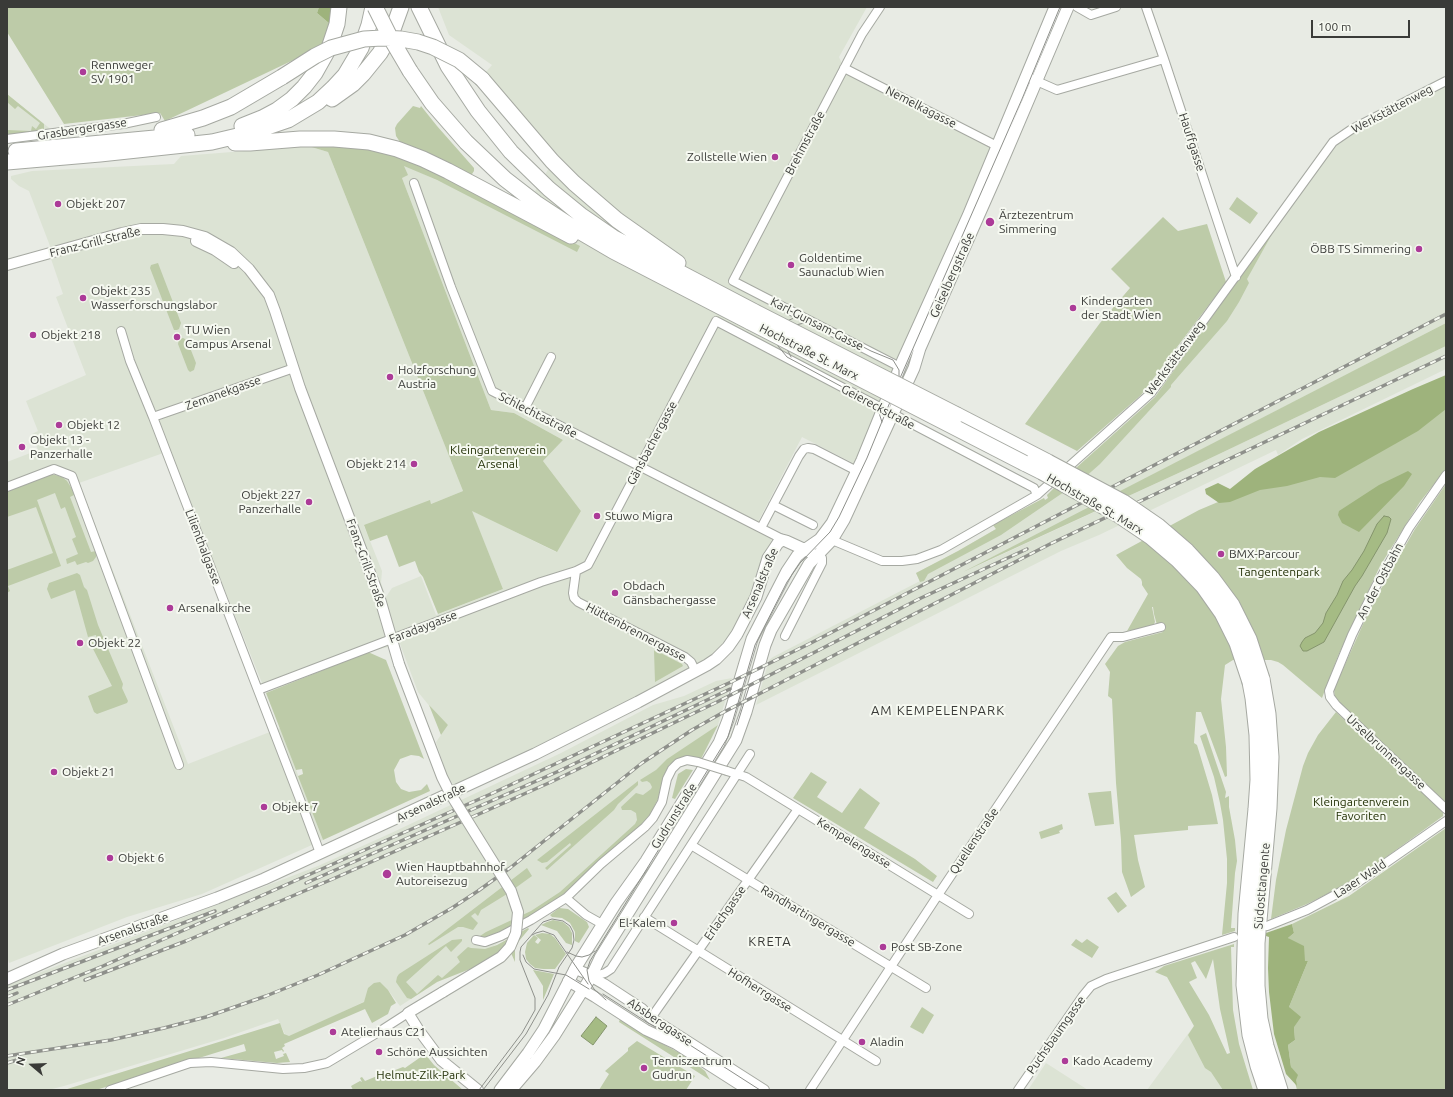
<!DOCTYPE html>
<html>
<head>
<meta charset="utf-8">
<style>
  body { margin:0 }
  #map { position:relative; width:1453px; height:1097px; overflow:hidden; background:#e8ebe4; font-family:Ubuntu,sans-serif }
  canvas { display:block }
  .frame { position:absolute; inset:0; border:8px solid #3a3b38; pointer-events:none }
  .north { position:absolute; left:12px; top:1045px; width:40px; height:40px; -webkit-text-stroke:3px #f6f9f1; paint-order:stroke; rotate:289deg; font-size:11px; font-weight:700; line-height:16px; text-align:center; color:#3a3b38 }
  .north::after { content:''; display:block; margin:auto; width:14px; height:18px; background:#3a3b38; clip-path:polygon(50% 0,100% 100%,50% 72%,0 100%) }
  .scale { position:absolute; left:1311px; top:20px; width:99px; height:18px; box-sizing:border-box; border:2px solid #3a3b38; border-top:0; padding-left:5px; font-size:12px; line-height:14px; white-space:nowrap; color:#3a3b38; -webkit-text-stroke:3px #f6f9f1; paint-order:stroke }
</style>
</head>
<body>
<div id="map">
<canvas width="1453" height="1097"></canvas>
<div class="frame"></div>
<div class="north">N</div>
<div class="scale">100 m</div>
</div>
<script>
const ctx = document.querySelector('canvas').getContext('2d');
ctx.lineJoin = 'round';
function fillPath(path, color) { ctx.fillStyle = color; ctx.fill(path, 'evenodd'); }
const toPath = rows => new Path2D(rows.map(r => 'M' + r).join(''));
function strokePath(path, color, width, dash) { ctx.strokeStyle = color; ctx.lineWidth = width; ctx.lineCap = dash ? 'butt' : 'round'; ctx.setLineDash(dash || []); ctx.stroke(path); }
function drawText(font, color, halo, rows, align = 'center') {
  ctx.font = font + ' Ubuntu,sans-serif'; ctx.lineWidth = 4; ctx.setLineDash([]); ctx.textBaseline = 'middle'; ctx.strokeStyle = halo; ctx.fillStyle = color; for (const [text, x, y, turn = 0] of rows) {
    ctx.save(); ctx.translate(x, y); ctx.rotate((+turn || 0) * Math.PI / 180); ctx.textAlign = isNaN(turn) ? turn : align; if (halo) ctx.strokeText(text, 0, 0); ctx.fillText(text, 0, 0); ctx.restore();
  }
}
fillPath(toPath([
  [438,7,867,7,839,57,844,68,997,146,901,367,908,371,891,410,855,464,802,437,759,520,771,529,772,550,775,559,763,590,736,646,699,676,569,744,520,757,456,788,447,776,436,742,448,725,436,714,418,692,400,644,368,652,266,693,169,451,79,483,188,764,280,728,323,840,202,894,127,917,9,963,7,956,7,462,38,450,32,434,38,431,26,401,86,375,56,297,63,294,50,256,52,255,50,246,29,191,19,186,11,179,11,176,32,171,174,164,181,156,308,146,328,152,463,491,431,504,430,501,364,526,382,571,381,583,386,597,392,588,421,576,436,615,503,589,471,510,556,552,581,511,543,461,563,440,514,413,491,410,402,178,404,165,519,218,555,158,485,73,492,65,449,35],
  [1446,84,1446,323,975,567,1196,465,1446,346,1446,369,1302,439,1278,455,1276,450,1099,535,1061,551,756,705,769,660,773,657,920,581,916,573,958,551,996,529,993,525,1044,498,1045,500,1049,498,1047,495,1056,486,1155,397,1324,159,1345,136],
  [7,94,18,103,53,131,7,135],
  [732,678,718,725,667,759,659,782,638,825,545,913,400,1006,388,990,287,1039,278,1019,224,1038,64,1086,48,1090,7,1090,7,985,318,866,389,834,561,753,653,705,684,696,716,681],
  [1196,1023,1232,1090,1147,1090],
  [1046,1063,1088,1090,1028,1090]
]), '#dce3d4');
fillPath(toPath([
  [7,7,319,7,317,13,330,24,323,46,165,121,160,113,64,124,7,32],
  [7,94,44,124,44,132,7,135,7,130,31,131,32,126,36,129,40,123,18,106,15,109,7,102],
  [413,106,420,108,421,106,437,126,474,168,474,171,472,174,470,176,402,145,396,136,395,128,397,124],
  [316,145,365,149,381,152,410,161,435,173,580,246,577,252,437,180,404,166,408,175,402,178,491,410,514,413,563,440,543,461,581,511,557,552,472,511,503,589,438,614,423,577,419,572,415,561,399,567,387,535,370,541,364,525,430,500,431,504,463,491,328,152,308,146],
  [1237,197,1258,213,1250,224,1229,209],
  [1163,217,1178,231,1207,224,1226,282,1141,395,1077,451,1025,424,1100,323,1130,288,1111,269],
  [1277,225,1247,279,1249,283,1239,302,1227,321,1184,370,1171,385,1171,387,1100,464,1083,479,1001,535,928,574,924,581,920,582,916,573,958,551,996,529,993,525,1044,498,1045,500,1048,498,1047,495,1056,486,1155,397],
  [158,263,181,323,179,329,177,330,174,330,150,268,151,265],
  [1446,323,1446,346,1196,465,963,572],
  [183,338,187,340,196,363,194,370,190,372,188,370,178,344,179,339],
  [1446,390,1446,469,1420,502,1380,566,1338,656,1322,698,1283,665,1278,662,1271,660,1233,660,1225,665,1221,699,1226,747,1227,776,1225,777,1201,712,1196,712,1194,743,1197,745,1212,795,1218,824,1188,826,1188,830,1134,835,1138,860,1145,887,1131,897,1122,872,1121,840,1116,783,1112,699,1108,696,1110,672,1105,664,1118,646,1125,642,1163,632,1157,625,1154,614,1153,607,1152,607,1155,622,1153,626,1127,631,1148,594,1142,585,1142,582,1141,579,1127,568,1116,555,1199,510,1287,473],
  [49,475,55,475,62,477,67,481,72,489,74,495,70,497,91,552,96,551,96,557,93,561,88,563,86,562,77,565,75,561,67,564,66,559,78,554,72,539,76,537,65,507,61,509,55,493,37,500,61,566,8,586,10,591,7,593,7,570,53,553,36,507,7,517,7,491],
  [1446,484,1446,804,1335,699,1334,689,1364,622,1384,583,1415,529],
  [77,573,80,575,84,587,87,590,98,625,123,684,122,688,128,701,127,703,97,714,94,712,88,696,112,686,90,643,97,640,96,635,88,637,75,590,51,599,47,589,49,583],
  [655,650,682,664,683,666,655,682,654,651],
  [368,652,386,660,424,759,419,756,411,755,400,759,394,770,396,782,401,789,409,792,421,790,427,784,430,791,323,840,298,776,303,774,302,769,296,770,266,693],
  [429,705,448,725,441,735],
  [1336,712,1440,809,1443,813,1443,816,1371,868,1367,867,1368,869,1347,884,1307,904,1271,919,1276,880,1286,830,1303,766,1308,753,1318,735],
  [718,725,701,759,692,757,680,758,669,765,663,777,658,799,649,817,641,825,574,886,561,896,523,922,487,938,480,938,480,936,486,932,531,911,560,892,635,824,637,820,636,813,631,810,622,810,621,807,636,793,643,795,651,789,652,787,650,783,647,781,642,782,640,780,656,770,667,759],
  [1206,733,1226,792,1225,798,1229,796,1229,807,1235,840,1237,861,1235,873,1231,928,1235,928,1235,931,1222,935,1227,883,1227,859,1223,820,1220,803,1214,777,1200,736],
  [686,769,693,770,675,799,672,798,678,774],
  [811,772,827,782,817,797,842,813,860,788,880,803,864,828,915,859,937,876,933,882,793,798],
  [638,781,638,785,618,804,614,810,547,870,545,868,571,845,570,843,547,862,542,863,537,860],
  [1111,791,1114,824,1095,826,1088,793],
  [1062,824,1063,829,1059,831,1060,833,1041,839,1039,832],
  [1446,828,1446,1090,1297,1090,1291,1067,1288,1045,1295,1040,1294,1027,1289,1007,1308,961,1305,961,1288,938,1294,933,1292,924,1349,896],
  [527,868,532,876,507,894,481,910,478,916,475,913,471,916,478,923,473,930,463,927,458,927,429,945,428,944],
  [1116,892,1127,906,1118,913,1107,898],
  [559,908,568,909,587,922,589,927,579,943,575,941,575,932,570,923,562,918,552,917,550,915],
  [553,920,563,922,569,927,572,933,572,945,566,943,557,931,541,925,547,922],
  [528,928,529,929,519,941,515,949,515,962,511,953,437,982,411,999,407,998,396,982,397,977,399,974,452,940,462,939,462,941,451,952,446,946,406,982,417,994,438,975,442,978,460,962,457,957,468,947,471,948,485,949,497,945],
  [542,933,550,934,555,938,566,954,555,969,543,969,535,968,530,964,526,959,525,952,527,943,534,935,538,938,535,942,538,944,541,940,535,935],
  [1076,939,1082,943,1087,939,1099,947,1092,958,1071,945],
  [1234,944,1234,947,1231,947,1233,1010,1239,1044,1253,1090,1223,1090,1211,1072,1205,1068,1188,1035,1194,1026,1167,977,1155,972,1164,966],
  [1213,959,1220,1009,1230,1053,1227,1054,1209,1015,1189,982,1197,978,1191,963,1195,961,1206,979],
  [533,970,554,974,543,1000,543,986],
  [380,982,388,990,396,1003,391,1006,388,1014,372,1023,365,1009,284,1044,285,1046,282,1048,284,1051,283,1052,282,1050,274,1052,276,1059,284,1056,283,1054,286,1053,290,1062,277,1063,221,1058,246,1051,244,1044,96,1090,64,1090,280,1023,284,1034,289,1036,364,1002,368,988,374,983],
  [922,1007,934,1015,923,1034,910,1027],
  [620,1019,649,1037,678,1052,696,1064,705,1071,710,1080,619,1022],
  [637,1041,695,1076,686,1090,599,1090,609,1074,605,1071,628,1051,628,1048],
  [425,1054,434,1065,463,1090,353,1090,351,1086,360,1081,362,1082,360,1078,362,1077,365,1081,382,1074,385,1077,386,1076,385,1074,403,1067,405,1068]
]), '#bdcba8');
fillPath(toPath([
  [319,7,333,7,330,24,317,13],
  [1446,375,1446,409,1418,431,1335,478,1320,477,1287,486,1260,490,1230,502,1219,503,1206,494,1205,489,1218,483,1230,489,1255,469,1319,432,1413,389],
  [1408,471,1412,474,1404,486,1359,532,1342,523,1338,515,1339,511,1379,485],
  [1292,924,1294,933,1288,938,1304,946,1305,961,1308,961,1289,1007,1301,1017,1294,1027,1295,1040,1288,1045,1291,1067,1298,1075,1296,1080,1297,1086,1286,1074,1274,1034,1269,992,1268,968,1269,937,1266,936,1266,933]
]), '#9eb37c');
const water = toPath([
  [1384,516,1389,517,1391,519,1387,533,1362,576,1355,586,1324,642,1307,651,1303,651,1300,646,1302,642,1305,638,1315,633,1323,623,1326,613,1337,595,1343,581,1352,570,1364,551,1377,524,1384,516],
  [596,1017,607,1026,593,1045,581,1036,596,1017]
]);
fillPath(water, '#a5bb84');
strokePath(water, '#85956d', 1);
const minor = toPath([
  [880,7,862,34,733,281,900,367],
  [1077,7,1091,15,1116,7],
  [1146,7,1164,59,1236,277],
  [844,68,997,146],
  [1032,79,1057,90,1164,59],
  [7,139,123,124,156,117],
  [414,183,451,287,492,391,784,540],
  [121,331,130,361,153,417,304,810,320,853],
  [525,408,551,357],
  [153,417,294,368],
  [1446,475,1409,528,1376,586,1352,635,1329,691,1330,697,1336,705,1446,809],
  [7,487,54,469,72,476,179,765],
  [773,505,813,525],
  [761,528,799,456,804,449,808,448,814,449,857,471],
  [832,540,882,561,902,561,917,559,941,550,1037,495,1151,393,1333,142,1352,129,1446,81],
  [576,571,573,593,574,598,578,602,685,657,691,662,696,672],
  [785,636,822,563,822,558,818,555],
  [258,690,541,582,576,571,588,565,716,321,1034,488,1037,495],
  [727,771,746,777,969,914],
  [691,845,926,988],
  [566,898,586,915,602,924],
  [644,917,876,1061],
  [1267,926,1307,910,1357,883,1446,821],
  [476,940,485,942,501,936,531,920,566,898,601,864,645,827,653,818,662,802,667,779,672,769,678,763,687,760,698,762],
  [591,977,605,973,611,969,750,754],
  [651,1018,798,809],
  [110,1090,190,1063,211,1062,283,1069,304,1068,327,1063,377,1033,408,1013],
  [810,1090,938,895,1111,637,1123,637,1161,627],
  [1018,1090,1082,997,1091,986,1106,979,1234,937]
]);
const tertiary = toPath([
  [196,241,215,250,234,263],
  [7,265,122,233,141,229,163,229,183,231,205,237,231,252,249,269,269,295,275,311,300,388,380,599,399,664],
  [574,970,578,970,585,973,604,984,642,1009,651,1018,764,1090],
  [568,981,595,997,646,1030,676,1044,748,1090],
  [443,992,408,1013,418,1029,441,1060,478,1090]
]);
const secondary = toPath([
  [7,979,63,954,217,898,264,879,535,754,638,702,707,665,716,659,728,647,737,634,756,597,768,558,778,543,782,540,786,541,810,552],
  [500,1090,528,1053,544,1029,576,967,616,903,646,861,719,743,728,720,752,639,787,571,797,556,804,550,820,539,832,523,862,460,902,362,968,216,1055,7],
  [511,1090,535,1062,554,1036,591,977,600,958,736,740,746,712,765,645,771,630,809,564,832,540,844,520,914,368,920,348,997,174,1068,7]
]);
const motorway = toPath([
  [419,7,448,66,478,111,511,152,549,189,582,216,614,238,755,312],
  [410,71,432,103,466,142,505,179,536,203,577,230,613,251,750,322],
  [482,79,552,161,574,183,617,220,678,263],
  [332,99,353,84,363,74,380,53,392,32,401,7],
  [242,126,262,118,277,110,292,99,304,87,315,73,329,48,337,24,339,7],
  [162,130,203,118,231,107,282,77],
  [235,143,250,143,300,139,334,139,369,142,397,149,423,159,448,171,571,236],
  [16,151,187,135],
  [7,162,100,154,212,142,250,133,288,120,318,102,333,88,345,75,361,48,369,25,373,7],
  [957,415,1048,462],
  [1024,463,1042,472],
  [1262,679,1268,714,1271,757,1269,808,1257,943,1257,986,1260,1019,1266,1046,1280,1090],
  [1250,682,1253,698,1257,735,1258,780,1256,809,1246,914,1244,985,1250,1035,1258,1066,1266,1090]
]);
strokePath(minor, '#a6a9a2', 10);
strokePath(tertiary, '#a6a9a2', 12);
strokePath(secondary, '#a6a9a2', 13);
strokePath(motorway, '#a6a9a2', 17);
strokePath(minor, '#fff', 8);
strokePath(tertiary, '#fff', 10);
strokePath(secondary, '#fff', 11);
strokePath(motorway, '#fff', 15);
strokePath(toPath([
  [791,357,786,347,787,335,796,325,808,322],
  [882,422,878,410,870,402,787,357,778,346,777,338,779,329,787,321,794,318,802,318,813,321,871,351,893,360,899,370,899,378],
  [737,725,749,687],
  [532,935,536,933,543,931,554,935,588,984],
  [567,952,576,956,582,957,589,955,595,951],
  [523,955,526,962,534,969,566,975,589,989],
  [603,994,648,1023,679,1038,760,1090],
  [606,1000,594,989,589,981,587,970,590,961,728,737,755,645,787,582,800,563,830,532,839,517,867,458,897,385,1022,99,1060,7],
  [479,1090,522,1033,535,1010,535,998,520,960,520,952,521,947,543,922,552,919,563,921,570,926,573,932,574,940,572,948,559,967,548,995,526,1034,483,1090]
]), '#8e908b', 1);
const rail = toPath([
  [306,883,559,771,730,689],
  [85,980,186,941,335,878,551,782,717,702,921,598,1027,549],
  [7,990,215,911],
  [7,997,17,993],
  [7,1005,103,966,493,793,731,682,809,644,1446,314],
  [7,1056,111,1040,164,1028,206,1017,266,996,318,975,405,935,452,908,478,891,510,868,642,763,692,730,722,713,1050,544,1446,356],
  [7,1063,17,1060]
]);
strokePath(rail, '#8e908b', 3.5);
strokePath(rail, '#f6f9f1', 2, [6]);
const minorBridge = toPath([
  [698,762,727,771]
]);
const tertiaryBridge = toPath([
  [399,664,442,777,450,793,511,891,518,912,516,933,510,947,501,957,443,992]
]);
const motorwayBridge = toPath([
  [375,7,390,37,410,71],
  [282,77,315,56,331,48,364,39,382,38,401,39,418,42,433,47,459,60,482,79],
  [755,312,957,415],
  [750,322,1024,463],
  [1048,462,1123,502,1158,526,1187,551,1212,578,1232,605,1249,639,1262,679],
  [1042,472,1117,514,1151,537,1178,560,1203,586,1222,613,1237,643,1250,682]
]);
strokePath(minorBridge, '#a6a9a2', 10, []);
strokePath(tertiaryBridge, '#a6a9a2', 12, []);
strokePath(motorwayBridge, '#a6a9a2', 17, []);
strokePath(minorBridge, '#fff', 8);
strokePath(tertiaryBridge, '#fff', 10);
strokePath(motorwayBridge, '#fff', 15);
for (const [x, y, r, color] of [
  [83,72,4,"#ac3b98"],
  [775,157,4,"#ac3b98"],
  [58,204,4,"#ac3b98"],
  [990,222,5,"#ac3b98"],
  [1419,249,4,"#ac3b98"],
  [791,265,4,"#ac3b98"],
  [83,298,4,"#ac3b98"],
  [1073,308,4,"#ac3b98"],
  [33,335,4,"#ac3b98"],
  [177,337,4,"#ac3b98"],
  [390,377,4,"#ac3b98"],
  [59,425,4,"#ac3b98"],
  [22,447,4,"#ac3b98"],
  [414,464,4,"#ac3b98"],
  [309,502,4,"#ac3b98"],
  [597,516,4,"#ac3b98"],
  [1221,554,4,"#ac3b98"],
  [615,593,4,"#ac3b98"],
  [170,608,4,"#ac3b98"],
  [80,643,4,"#ac3b98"],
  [54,772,4,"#ac3b98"],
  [264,807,4,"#ac3b98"],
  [110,858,4,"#ac3b98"],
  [387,874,5,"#ac3b98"],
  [674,923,4,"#ac3b98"],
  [883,947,4,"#ac3b98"],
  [333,1032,4,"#ac3b98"],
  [862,1042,4,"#ac3b98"],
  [379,1052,4,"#ac3b98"],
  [1065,1061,4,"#ac3b98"],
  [644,1068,4,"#ac3b98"]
]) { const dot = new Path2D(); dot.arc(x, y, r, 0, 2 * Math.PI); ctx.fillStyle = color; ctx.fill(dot); strokePath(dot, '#f6f9f1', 1.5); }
drawText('12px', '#3a3b38', '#f6f9f1', [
  ["Rennweger",91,65],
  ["SV 1901",91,79],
  ["Zollstelle Wien",767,157,"right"],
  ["Objekt 207",66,204],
  ["Ärztezentrum",999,215],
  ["Simmering",999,229],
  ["ÖBB TS Simmering",1411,249,"right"],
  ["Goldentime",799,258],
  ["Saunaclub Wien",799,272],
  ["Objekt 235",91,291],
  ["Wasserforschungslabor",91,305],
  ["Kindergarten",1081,301],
  ["der Stadt Wien",1081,315],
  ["TU Wien",185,330],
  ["Campus Arsenal",185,344],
  ["Objekt 218",41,335],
  ["Holzforschung",398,370],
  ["Austria",398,384],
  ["Objekt 12",67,425],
  ["Objekt 13 -",30,440],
  ["Panzerhalle",30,454],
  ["Objekt 214",406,464,"right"],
  ["Objekt 227",301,495,"right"],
  ["Panzerhalle",301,509,"right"],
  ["Stuwo Migra",605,516],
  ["BMX-Parcour",1229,554],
  ["Obdach",623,586],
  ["Gänsbachergasse",623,600],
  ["Arsenalkirche",178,608],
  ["Objekt 22",88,643],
  ["Objekt 21",62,772],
  ["Objekt 7",272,807],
  ["Objekt 6",118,858],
  ["Wien Hauptbahnhof",396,867],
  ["Autoreisezug",396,881],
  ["El-Kalem",666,923,"right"],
  ["Post SB-Zone",891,947],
  ["Atelierhaus C21",341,1032],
  ["Aladin",870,1042],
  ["Schöne Aussichten",387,1052],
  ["Tenniszentrum",652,1061],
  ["Gudrun",652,1075],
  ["Kado Academy",1073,1061]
], 'left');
drawText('12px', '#3a3b38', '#f6f9f1', [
  ["Nemelkagasse",921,107,27],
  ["Werkstättenweg",1392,109,-28],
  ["Grasbergergasse",82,129,-9],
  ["Hauffgasse",1192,142,72],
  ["Brehmstraße",805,143,-62],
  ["Franz-Grill-Straße",95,242,-14],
  ["Geiselbergstraße",952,275,-66],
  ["Karl-Gunsam-Gasse",817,324,27],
  ["Hochstraße St. Marx",809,352,27],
  ["Werkstättenweg",1175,358,-53],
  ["Zemanekgasse",223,393,-20],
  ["Geiereckstraße",878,407,28],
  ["Schlechtastraße",538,415,27],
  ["Gänsbachergasse",652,443,-62],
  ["Hochstraße St. Marx",1095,504,30],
  ["Lilienthalgasse",203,547,69],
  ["Franz-Grill-Straße",366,563,70],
  ["An der Ostbahn",1380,581,-62],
  ["Arsenalstraße",760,583,-67],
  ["Faradaygasse",423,627,-21],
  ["Hüttenbrennergasse",636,632,28],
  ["Urselbrunnengasse",1386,752,43],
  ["Arsenalstraße",431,803,-25],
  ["Gudrunstraße",674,816,-58],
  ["Quellenstraße",974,841,-56],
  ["Kempelengasse",854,843,32],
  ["Laaer Wald",1360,879,-33],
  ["Südosttangente",1262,886,-85],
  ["Erlachgasse",725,913,-55],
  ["Randhartingergasse",808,916,31],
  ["Arsenalstraße",133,929,-20],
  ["Hofherrgasse",760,990,32],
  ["Absberggasse",660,1022,34],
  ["Puchsbaumgasse",1056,1035,-55]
]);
drawText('12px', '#253309', '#f6f9f1', [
  ["Kleingartenverein",498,450],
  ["Arsenal",498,464],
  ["Tangentenpark",1279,572],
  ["Kleingartenverein",1361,802],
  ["Favoriten",1361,816],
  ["Helmut-Zilk-Park",421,1075]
]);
ctx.letterSpacing = '1px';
drawText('13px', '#3a3b38', '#f6f9f1', [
  ["AM KEMPELENPARK",938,711],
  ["KRETA",770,942]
]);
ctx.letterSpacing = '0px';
</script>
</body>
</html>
